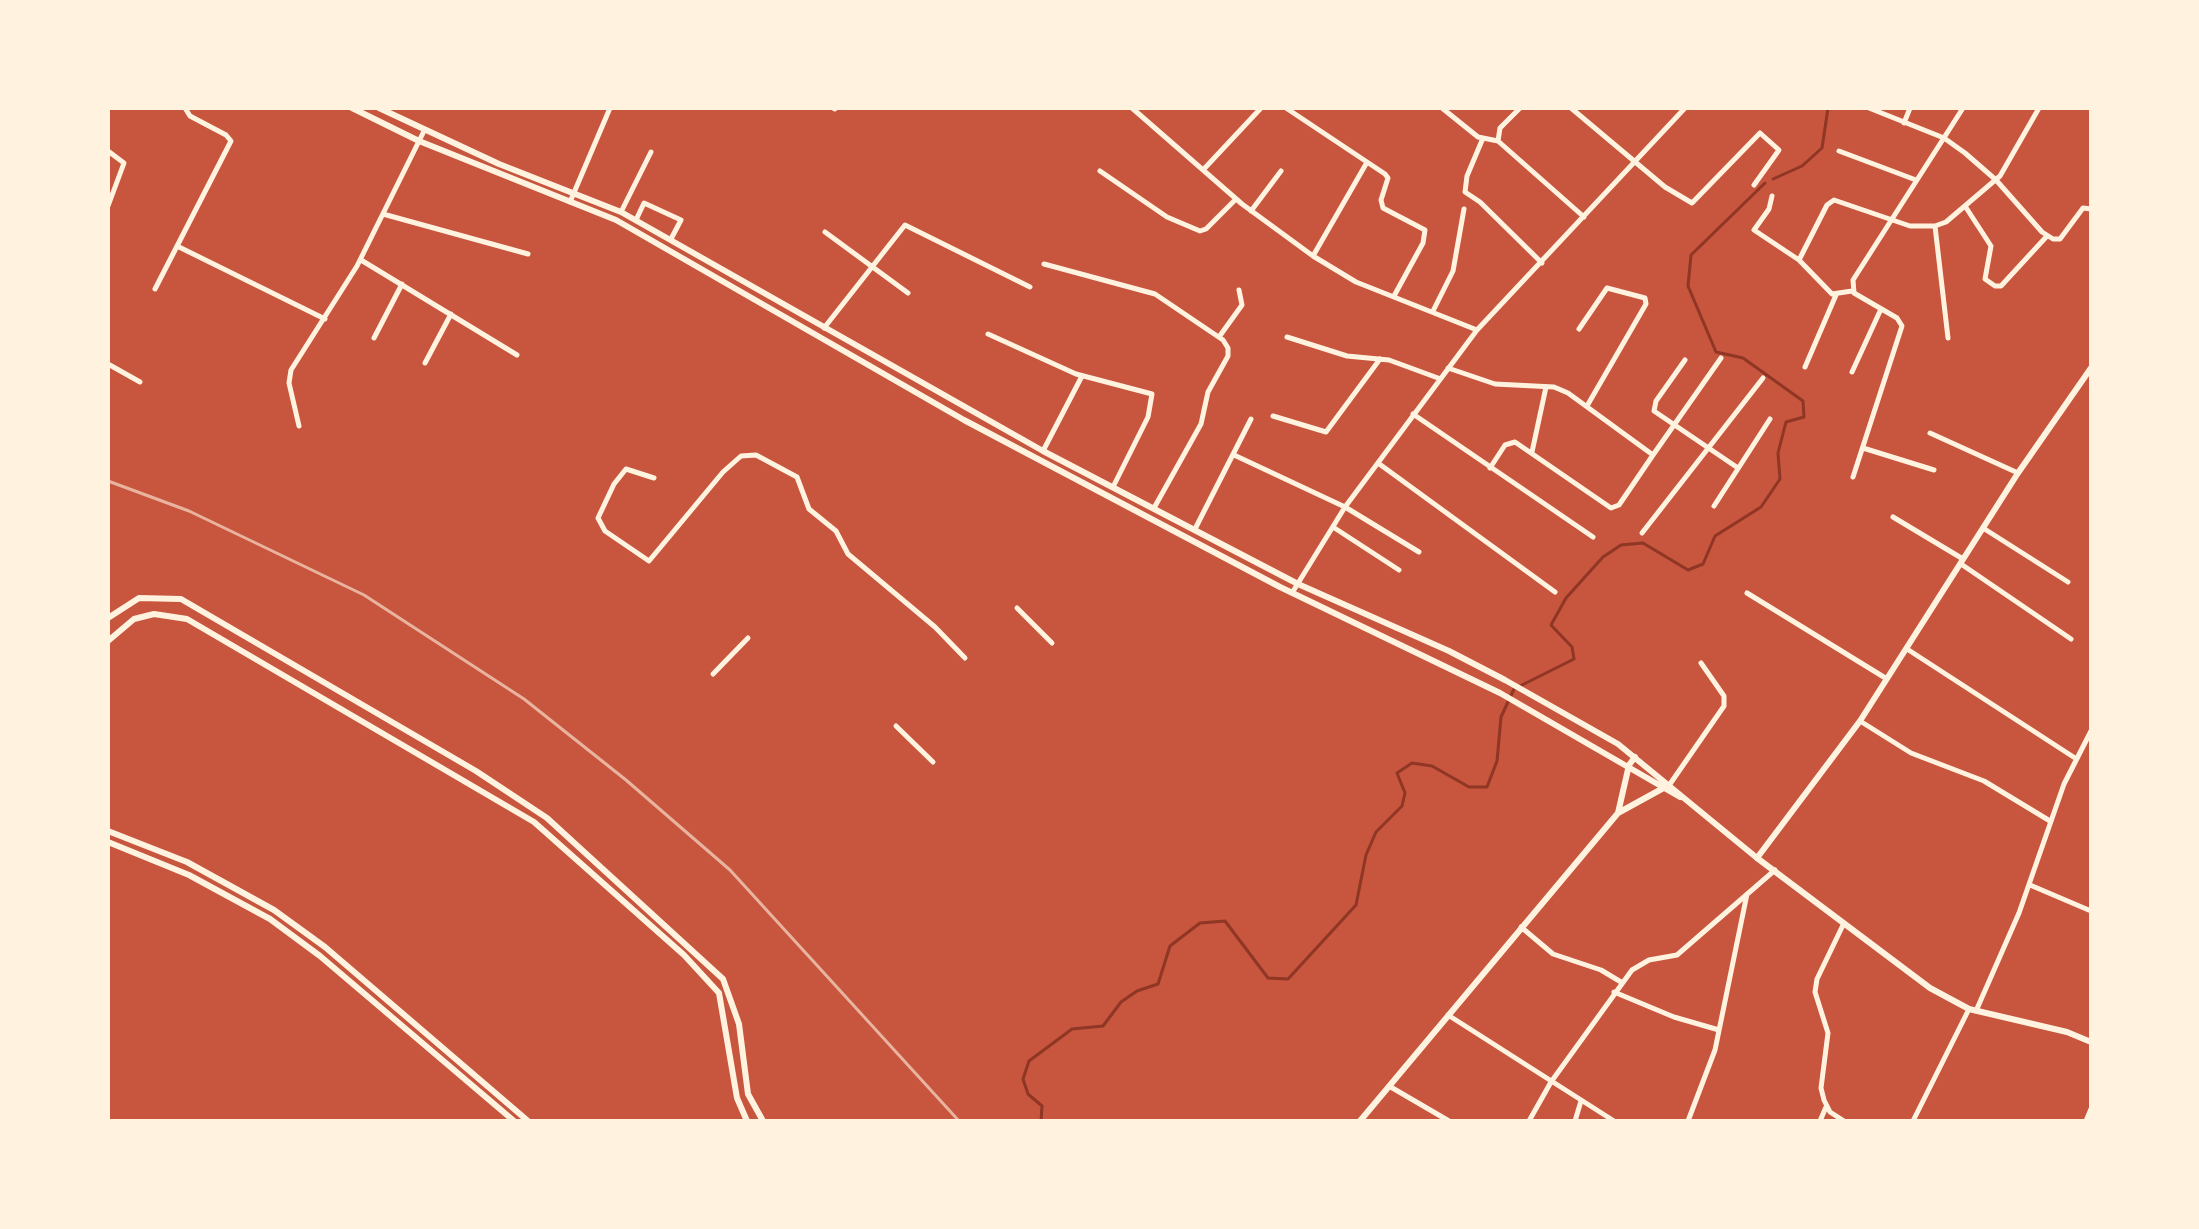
<!DOCTYPE html>
<html>
<head>
<meta charset="utf-8">
<style>
  body { margin:0 }
  #map { position:relative; width:2199px; height:1229px; overflow:hidden; background:#c8553d; font-family:"Space Grotesk",sans-serif }
  canvas { display:block }
  .frame { position:absolute; inset:0; border:110px solid #fff3e0; pointer-events:none }
</style>
</head>
<body>
<div id="map">
<canvas width="2199" height="1229"></canvas>
<div class="frame"></div>
</div>
<script>
const ctx = document.querySelector('canvas').getContext('2d');
ctx.lineJoin = 'round';
const toPath = rows => new Path2D(rows.map(r => 'M' + r).join(''));
function strokePath(path, color, width, dash) { ctx.strokeStyle = color; ctx.lineWidth = width; ctx.lineCap = dash ? 'butt' : 'round'; ctx.setLineDash(dash || []); ctx.stroke(path); }
strokePath(toPath([
  [1773,179,1802,166,1822,148,1828,108],
  [1041,1121,1042,1106,1028,1094,1023,1079,1029,1061,1072,1029,1103,1026,1121,1002,1137,991,1158,984,1170,946,1200,923,1225,921,1268,978,1288,979,1356,905,1366,855,1376,832,1402,806,1405,793,1397,773,1412,763,1432,766,1469,787,1487,787,1497,761,1501,717,1514,689,1574,659,1572,647,1551,625,1566,598,1603,557,1621,545,1643,543,1688,570,1703,564,1715,536,1761,507,1780,479,1778,453,1786,422,1804,417,1803,401,1743,358,1716,352,1688,286,1691,255,1765,183]
]), '#8f3625', 3);
strokePath(toPath([
  [833,108,835,109],
  [1132,108,1242,204,1313,256,1356,282,1477,330],
  [1286,108,1385,174,1388,178,1381,200,1383,208,1425,230,1423,243,1394,296],
  [1442,108,1478,137,1498,141],
  [1520,108,1500,128,1498,141,1584,217],
  [1571,108,1665,187,1692,203,1760,133,1779,150,1754,185],
  [1869,108,1944,138,1965,153,1996,180,2042,232,2053,239,2060,239,2083,208,2091,209],
  [1904,123,1910,108],
  [1483,138,1467,176,1465,192,1480,202,1542,263],
  [108,151,124,163,108,206],
  [1839,151,1916,180],
  [1203,170,1261,108],
  [1100,171,1167,217,1200,231,1206,229,1236,199],
  [1772,196,1769,209,1754,230,1799,260,1832,294,1852,291],
  [570,202,610,108],
  [1965,206,1991,246,1985,279,1995,286,2001,286,2047,236],
  [1251,211,1281,171],
  [621,212,651,152],
  [383,214,528,254],
  [636,220,644,203,681,220,671,239],
  [1935,226,1948,338],
  [825,232,908,293],
  [179,247,325,319],
  [1313,256,1366,164],
  [361,260,517,355],
  [1799,260,1827,205,1834,200,1910,226,1935,226,1946,222,2000,176,2039,108],
  [1044,264,1155,294,1223,340,1228,348,1228,356,1208,392,1201,424,1154,508],
  [155,289,231,141,226,135,190,116,185,108],
  [1433,311,1453,271,1464,209],
  [824,328,905,225,1030,287],
  [1579,329,1607,288,1645,298,1646,304,1587,406],
  [988,334,1076,374,1152,394,1148,417,1113,487],
  [1219,337,1242,305,1239,290],
  [1287,337,1347,356,1389,360,1438,378],
  [374,338,402,284],
  [1685,360,1656,401,1654,411,1738,468],
  [425,363,451,314],
  [108,364,140,382],
  [1805,367,1836,295],
  [1448,368,1495,384,1554,387,1568,393,1653,455,1619,505,1611,508,1515,442,1505,445,1490,468],
  [1852,372,1881,309],
  [1413,414,1593,537],
  [1273,416,1326,432,1380,359],
  [299,426,289,383,291,370,357,266,424,131],
  [1930,433,2018,473],
  [1863,448,1934,470],
  [1043,451,1082,376],
  [1532,452,1546,387],
  [1234,455,1345,507,1419,552],
  [1653,455,1721,358],
  [1378,463,1555,592],
  [1853,477,1902,326,1897,318,1854,293,1853,280,1963,108],
  [654,478,626,469,614,484,598,518,605,531,649,561,723,472,741,456,756,455,797,477,809,509,836,531,848,554,935,627,965,658],
  [1714,506,1770,419],
  [1893,517,1963,559],
  [1333,527,1399,570],
  [1983,528,2068,582],
  [1195,529,1251,419],
  [1642,533,1763,378],
  [1961,564,2071,639],
  [1292,593,1345,507,1477,330,1685,108],
  [1747,593,1887,679],
  [1017,608,1052,643],
  [1907,649,2075,758],
  [713,674,748,638],
  [1860,721,1911,753,1984,781,2050,821],
  [896,726,933,762],
  [1670,784,1724,706,1724,696,1701,663],
  [2030,885,2091,911],
  [1844,923,1817,979,1815,992,1828,1033,1821,1088,1824,1100,1830,1112,1844,1121],
  [1521,927,1553,954,1601,970,1621,982],
  [1614,992,1674,1017,1719,1030],
  [1976,1011,2019,913,2064,784,2091,731],
  [1448,1015,1614,1121],
  [1389,1086,1449,1121],
  [1529,1121,1551,1082,1632,970,1649,960,1677,955,1775,870],
  [1575,1121,1581,1101],
  [1688,1121,1715,1050,1747,894],
  [1820,1121,1826,1107],
  [1913,1121,1969,1009],
  [2086,1121,2091,1109]
]), '#fff3e0', 5);
strokePath(toPath([
  [108,618,139,598,181,599,476,771,547,818,723,979,739,1024,748,1094,763,1121],
  [108,641,134,619,154,614,187,619,534,822,684,955,719,993,737,1098,747,1121],
  [1618,813,1629,765,1635,757],
  [108,831,187,862,274,910,325,947,528,1121],
  [108,842,189,875,270,919,320,956,514,1121],
  [1757,858,1860,721,2018,473,2091,368],
  [1360,1121,1618,813,1669,785]
]), '#fff3e0', 6);
strokePath(toPath([
  [352,108,419,141,616,220,964,420,1280,587,1500,693,1680,797],
  [379,108,499,164,621,212,1043,451,1298,584,1449,651,1505,680,1618,744,1757,858,1930,988,1969,1009,2067,1032,2091,1042]
]), '#fff3e0', 6);
strokePath(toPath([
  [108,481,189,511,364,595,524,699,626,780,730,870,959,1121]
]), '#e9b49f', 3);
</script>
</body>
</html>
